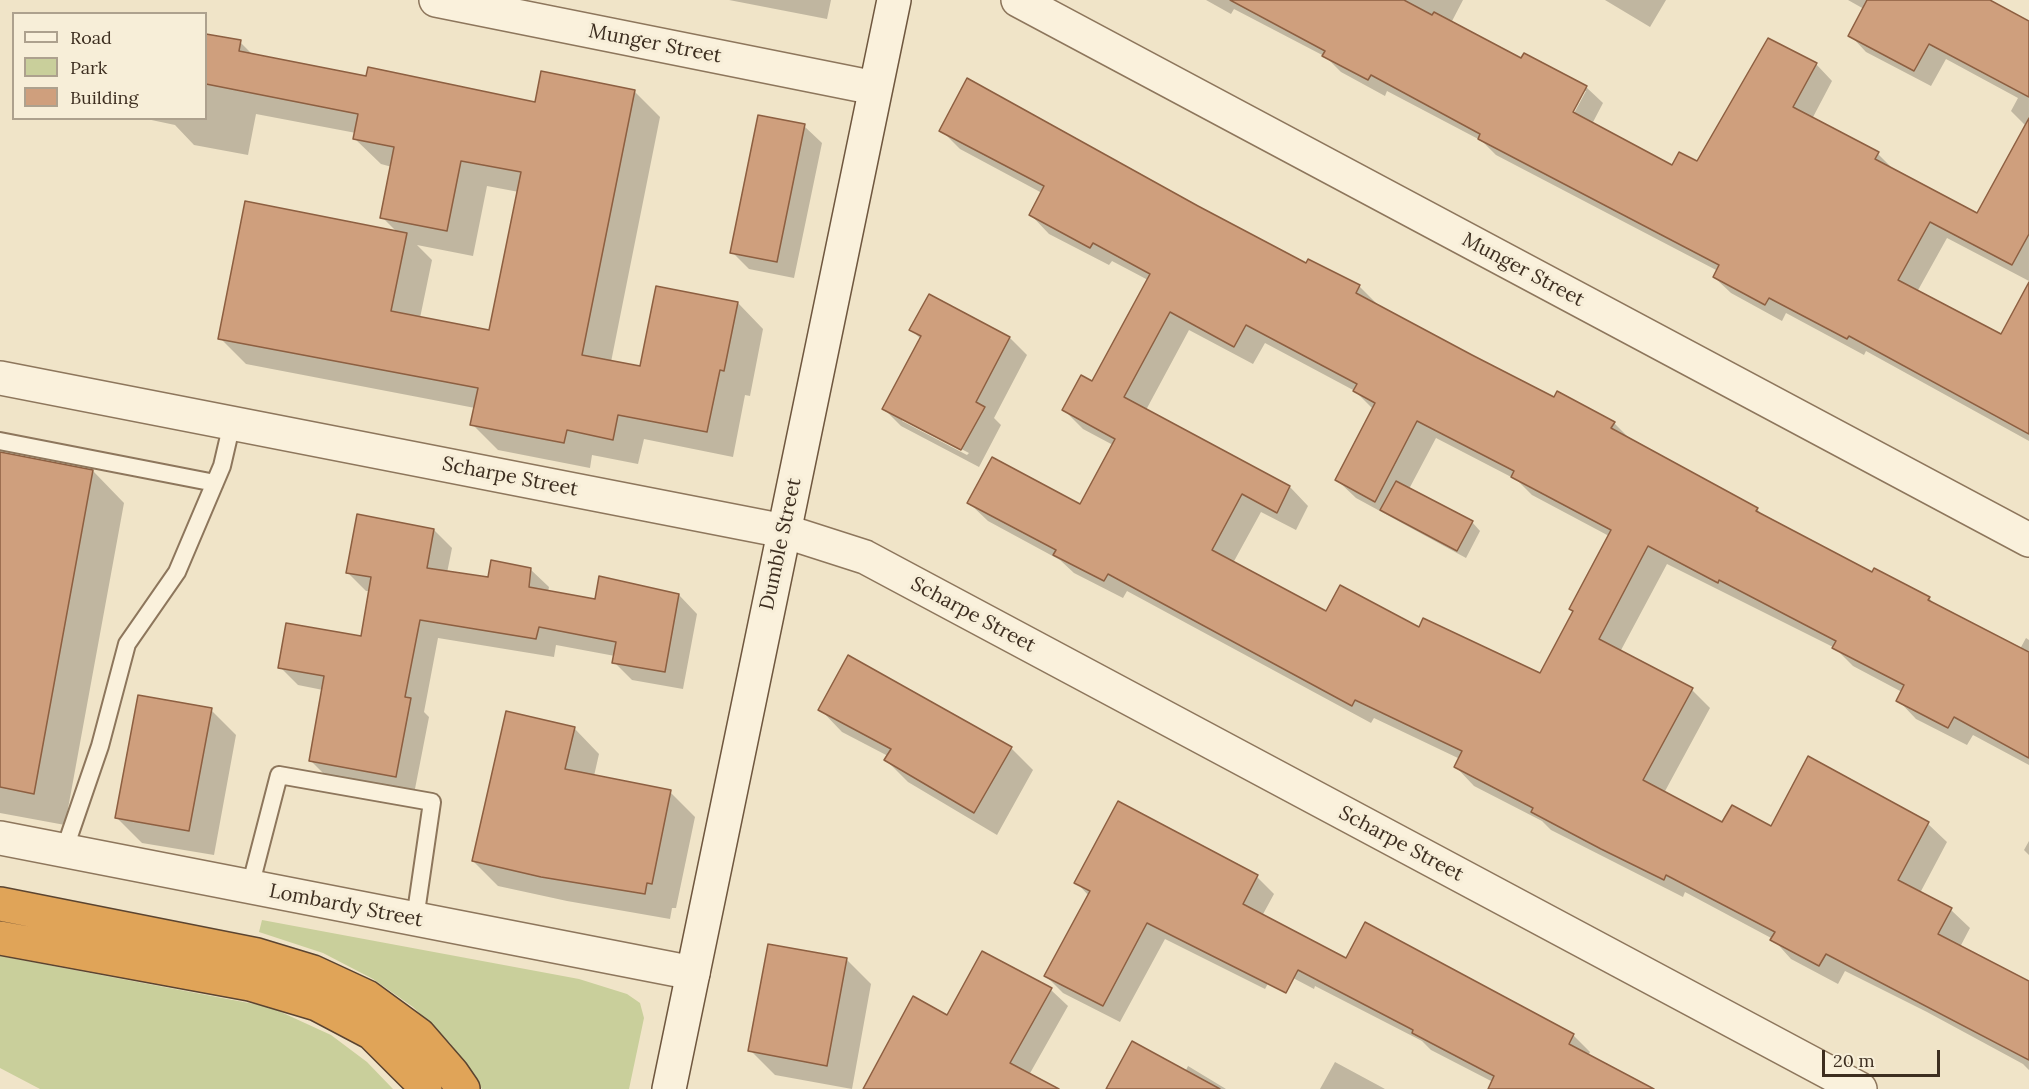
<!DOCTYPE html>
<html>
<head>
<meta charset="utf-8">
<style>
  body { margin:0 }
  #map { position:relative; width:2029px; height:1089px; overflow:hidden; background:#f0e4c8; font-family:Lora,serif }
  canvas { display:block }
  .legend { position:absolute; left:12px; top:12px; width:195px; height:108px; box-sizing:border-box; background:#f7eed8; border:2px solid #ada18e; margin:0; padding:8px 10px; list-style:none; font-size:18px; color:#3d2e20 }
  .legend li { display:flex; align-items:center; gap:12px; height:30px }
  .legend b { width:30px; border:2px solid #ada18e }
  .scale { position:absolute; left:1822px; top:1050px; width:118px; height:27px; box-sizing:border-box; border:3px solid #3d2e20; border-top:0; padding-left:8px; font-size:18px; line-height:21px; white-space:nowrap; color:#3d2e20; -webkit-text-stroke:4px #f7eed8; paint-order:stroke }
</style>
</head>
<body>
<div id="map">
<canvas width="2029" height="1089"></canvas>
<ul class="legend">
<li><b style="height:8px;background:#faf1dc"></b>Road</li>
<li><b style="height:16px;background:#c9cf9b"></b>Park</li>
<li><b style="height:16px;background:#cf9f7d"></b>Building</li>
</ul>
<div class="scale">20 m</div>
</div>
<script>
const ctx = document.querySelector('canvas').getContext('2d');
ctx.lineJoin = 'round';
function fillPath(path, color) { ctx.fillStyle = color; ctx.fill(path, 'evenodd'); }
const toPath = rows => new Path2D(rows.map(r => 'M' + r).join(''));
function strokePath(path, color, width, dash) { ctx.strokeStyle = color; ctx.lineWidth = width; ctx.lineCap = dash ? 'butt' : 'round'; ctx.setLineDash(dash || []); ctx.stroke(path); }
function drawText(font, color, halo, rows, align = 'center') {
  ctx.font = font + ' Lora,serif'; ctx.lineWidth = 6; ctx.setLineDash([]); ctx.textBaseline = 'middle'; ctx.strokeStyle = halo; ctx.fillStyle = color; for (const [text, x, y, turn = 0] of rows) {
    ctx.save(); ctx.translate(x, y); ctx.rotate((+turn || 0) * Math.PI / 180); ctx.textAlign = isNaN(turn) ? turn : align; if (halo) ctx.strokeText(text, 0, 0); ctx.fillText(text, 0, 0); ctx.restore();
  }
}
fillPath(toPath([
  [262,920,579,979,627,994,640,1003,644,1018,629,1089,482,1089,450,1043,413,1007,373,979,323,953,259,932],
  [0,956,270,1007,331,1035,367,1062,393,1089,40,1089,0,1068]
]), '#c9cf9b');
fillPath(toPath([
  [729,0,831,0,827,19],
  [1206,0,1463,0,1451,23,1521,60,1586,87,1603,103,1592,124,1673,167,1698,163,1816,64,1832,81,1812,119,1878,154,1894,170,1977,215,2026,126,2011,111,2018,98,1946,59,1931,86,1866,52,1850,35,1864,9,1848,0,1986,0,2029,25,2029,281,1947,238,1917,292,2002,336,2029,317,2029,441,1866,351,1864,355,1786,313,1782,321,1731,293,1714,277,1718,271,1496,155,1482,141,1387,91,1385,96,1341,72,1326,57,1234,9,1231,14],
  [1582,91,1586,91,1571,119,1568,118],
  [1605,0,1666,0,1650,27],
  [206,35,240,42,254,56,367,78,536,104,634,91,660,117,611,362,641,368,738,303,763,329,750,396,745,395,733,457,644,439,638,464,592,455,590,468,498,450,472,424,475,408,246,364,220,338,397,232,382,217,392,167,381,164,355,139,356,133,256,114,248,155,194,145,175,125,142,118,206,118],
  [487,186,519,192,490,332,420,318,432,260,417,245,473,256],
  [804,126,822,143,794,278,749,269,732,252],
  [941,130,1197,208,1307,265,1359,286,1378,305,1555,399,1614,423,1633,442,1757,509,1764,517,1873,574,1929,598,1936,606,2020,649,2026,638,2029,640,2029,765,1973,735,1967,745,1916,719,1898,700,1902,692,1853,666,1835,648,1667,564,1620,652,1692,690,1710,708,1664,793,1723,824,1771,828,1808,758,1928,824,1947,842,1920,893,1951,910,1970,928,1960,947,2029,983,2029,1070,2023,1064,1927,1012,1845,971,1838,984,1791,959,1773,939,1685,892,1683,897,1551,830,1542,821,1474,786,1456,767,1460,759,1374,718,1371,723,1127,591,1123,598,1074,573,1060,560,988,521,969,503,1081,506,1113,445,1083,429,1064,410,1092,383,1148,280,1112,261,1109,265,1049,234,1031,215,1042,193,960,149],
  [1189,330,1253,364,1265,343,1355,391,1373,409,1337,480,1356,498,1466,558,1480,531,1472,522,1409,489,1436,438,1517,480,1532,495,1609,536,1574,612,1540,675,1419,629,1327,613,1233,563,1261,512,1296,530,1308,506,1290,487,1146,410],
  [929,296,1010,338,1027,355,994,418,1001,425,979,467,901,426,884,409,921,339,911,330],
  [902,418,969,453,967,455,902,421],
  [0,456,93,471,124,503,65,825,0,813],
  [434,530,452,548,447,573,489,579,530,569,549,587,548,592,596,601,679,595,697,614,683,689,632,680,614,662,615,656,556,645,554,657,438,638,424,712,429,717,414,794,329,779,311,761,323,690,298,685,280,667,362,638,370,591,366,591,347,572],
  [820,709,1011,748,1033,770,997,835,908,782,886,760,888,756,842,732],
  [211,710,236,735,214,855,142,843,117,818],
  [574,728,599,754,594,776,670,792,695,817,676,908,672,908,670,919,567,901,498,886,473,861],
  [2029,841,2029,855,2024,850],
  [1257,877,1274,894,1262,916,1346,960,1573,1035,1590,1052,1588,1056,1651,1089,1489,1089,1493,1082,1431,1050,1422,1041,1315,986,1314,989,1276,969,1265,989,1165,939,1120,1022,1063,993,1046,976,1089,896,1076,882],
  [982,953,1051,990,1068,1006,1029,1075,1046,1089,875,1089,947,1017],
  [846,959,871,984,852,1089,775,1075,750,1050],
  [1335,1062,1385,1089,1320,1089],
  [1188,1066,1226,1089,1108,1089,1185,1072]
]), '#0003');
const building = toPath([
  [1230,0,1404,0,1432,15,1434,12,1521,58,1524,53,1587,86,1573,112,1672,165,1679,152,1697,161,1768,38,1817,63,1793,107,1879,152,1875,159,1977,213,2029,118,2029,234,2012,265,1930,222,1898,280,2001,334,2029,282,2029,434,1849,336,1847,339,1769,298,1765,305,1713,277,1719,265,1478,139,1480,134,1371,75,1368,80,1322,56,1325,51,1230,0],
  [1867,0,1990,0,2029,21,2029,97,1929,44,1914,71,1848,36,1867,0],
  [206,34,241,40,239,51,366,76,368,67,535,102,541,71,635,90,582,355,640,366,656,286,738,302,724,371,720,370,707,432,618,415,613,440,567,430,564,443,470,425,478,388,218,339,245,201,407,233,391,311,489,330,521,172,461,161,447,231,380,218,394,147,353,139,358,114,206,84,206,34],
  [967,78,1198,206,1306,263,1308,259,1360,285,1356,293,1472,355,1554,397,1557,391,1615,422,1611,428,1758,508,1756,511,1872,572,1874,568,1930,597,1928,600,2029,652,2029,758,1954,717,1948,728,1896,701,1904,685,1832,648,1836,641,1719,580,1718,583,1648,546,1599,639,1693,688,1643,780,1722,822,1732,805,1771,826,1808,756,1929,822,1898,880,1952,908,1938,934,2029,981,2029,1060,1826,954,1819,966,1770,940,1775,932,1666,875,1664,880,1601,849,1531,812,1533,808,1454,767,1462,751,1355,700,1352,706,1108,574,1104,581,1053,555,1056,550,967,503,992,457,1080,504,1115,439,1062,410,1081,375,1092,381,1150,274,1093,243,1090,248,1029,215,1044,186,939,131,967,78],
  [1170,312,1234,347,1246,325,1357,384,1353,391,1375,403,1335,480,1375,502,1417,421,1514,471,1511,477,1611,530,1569,609,1573,611,1540,673,1423,618,1419,627,1340,585,1326,611,1212,550,1242,494,1277,513,1290,486,1124,397,1170,312],
  [758,115,805,124,777,262,730,253,758,115],
  [929,294,1010,337,976,402,985,407,961,450,882,409,921,336,909,330,929,294],
  [0,452,93,470,34,794,0,787,0,452],
  [1396,481,1473,521,1457,551,1380,510,1396,481],
  [357,514,434,529,427,568,488,577,491,560,531,568,529,587,595,599,599,576,679,594,665,672,612,663,616,642,539,627,536,639,420,620,405,697,411,698,396,777,309,761,324,676,278,668,286,623,361,636,371,577,346,573,357,514],
  [848,655,1012,747,974,813,884,760,891,749,818,710,848,655],
  [138,695,212,708,189,831,115,818,138,695],
  [506,711,575,727,565,769,671,790,652,884,647,883,645,894,541,877,472,861,506,711],
  [1118,801,1258,875,1243,904,1346,958,1365,922,1574,1034,1569,1044,1654,1089,1488,1089,1494,1076,1412,1033,1413,1030,1298,970,1286,993,1147,923,1103,1006,1044,976,1090,891,1074,883,1118,801],
  [768,944,847,958,827,1066,748,1051,768,944],
  [982,951,1052,988,1010,1063,1059,1089,863,1089,913,996,947,1015,982,951],
  [1132,1041,1220,1089,1106,1089,1132,1041]
]);
fillPath(building, '#cf9f7d');
strokePath(building, '#8d5f41', 1.5);
const lane = toPath([
  [0,441,215,483],
  [64,851,100,746,127,644,177,572,222,466,232,423],
  [250,887,279,775,432,802,415,919]
]);
const street = toPath([
  [436,0,875,88],
  [1018,0,2029,540],
  [0,378,784,531,865,557,1860,1089],
  [0,838,693,973]
]);
const secondary = toPath([
  [669,1089,894,0]
]);
const highway = toPath([
  [0,904,257,955,313,972,367,997,419,1035,452,1073,463,1089],
  [0,938,250,984,317,1004,372,1033,417,1078,425,1089]
]);
strokePath(lane, '#8d765c', 20);
strokePath(street, '#8d765c', 36);
strokePath(secondary, '#6f573f', 36);
strokePath(highway, '#5b4430', 36);
strokePath(lane, '#faf1dc', 16);
strokePath(street, '#faf1dc', 33);
strokePath(secondary, '#faf1dc', 33);
strokePath(highway, '#e0a458', 33);
drawText('20px', '#3d2e20', '#f7eed8', [
  ["Munger Street",655,44,11],
  ["Munger Street",1523,270,28],
  ["Scharpe Street",510,477,11],
  ["Dumble Street",781,544,-78],
  ["Scharpe Street",973,615,28],
  ["Scharpe Street",1401,844,28],
  ["Lombardy Street",346,906,11]
]);
</script>
</body>
</html>
